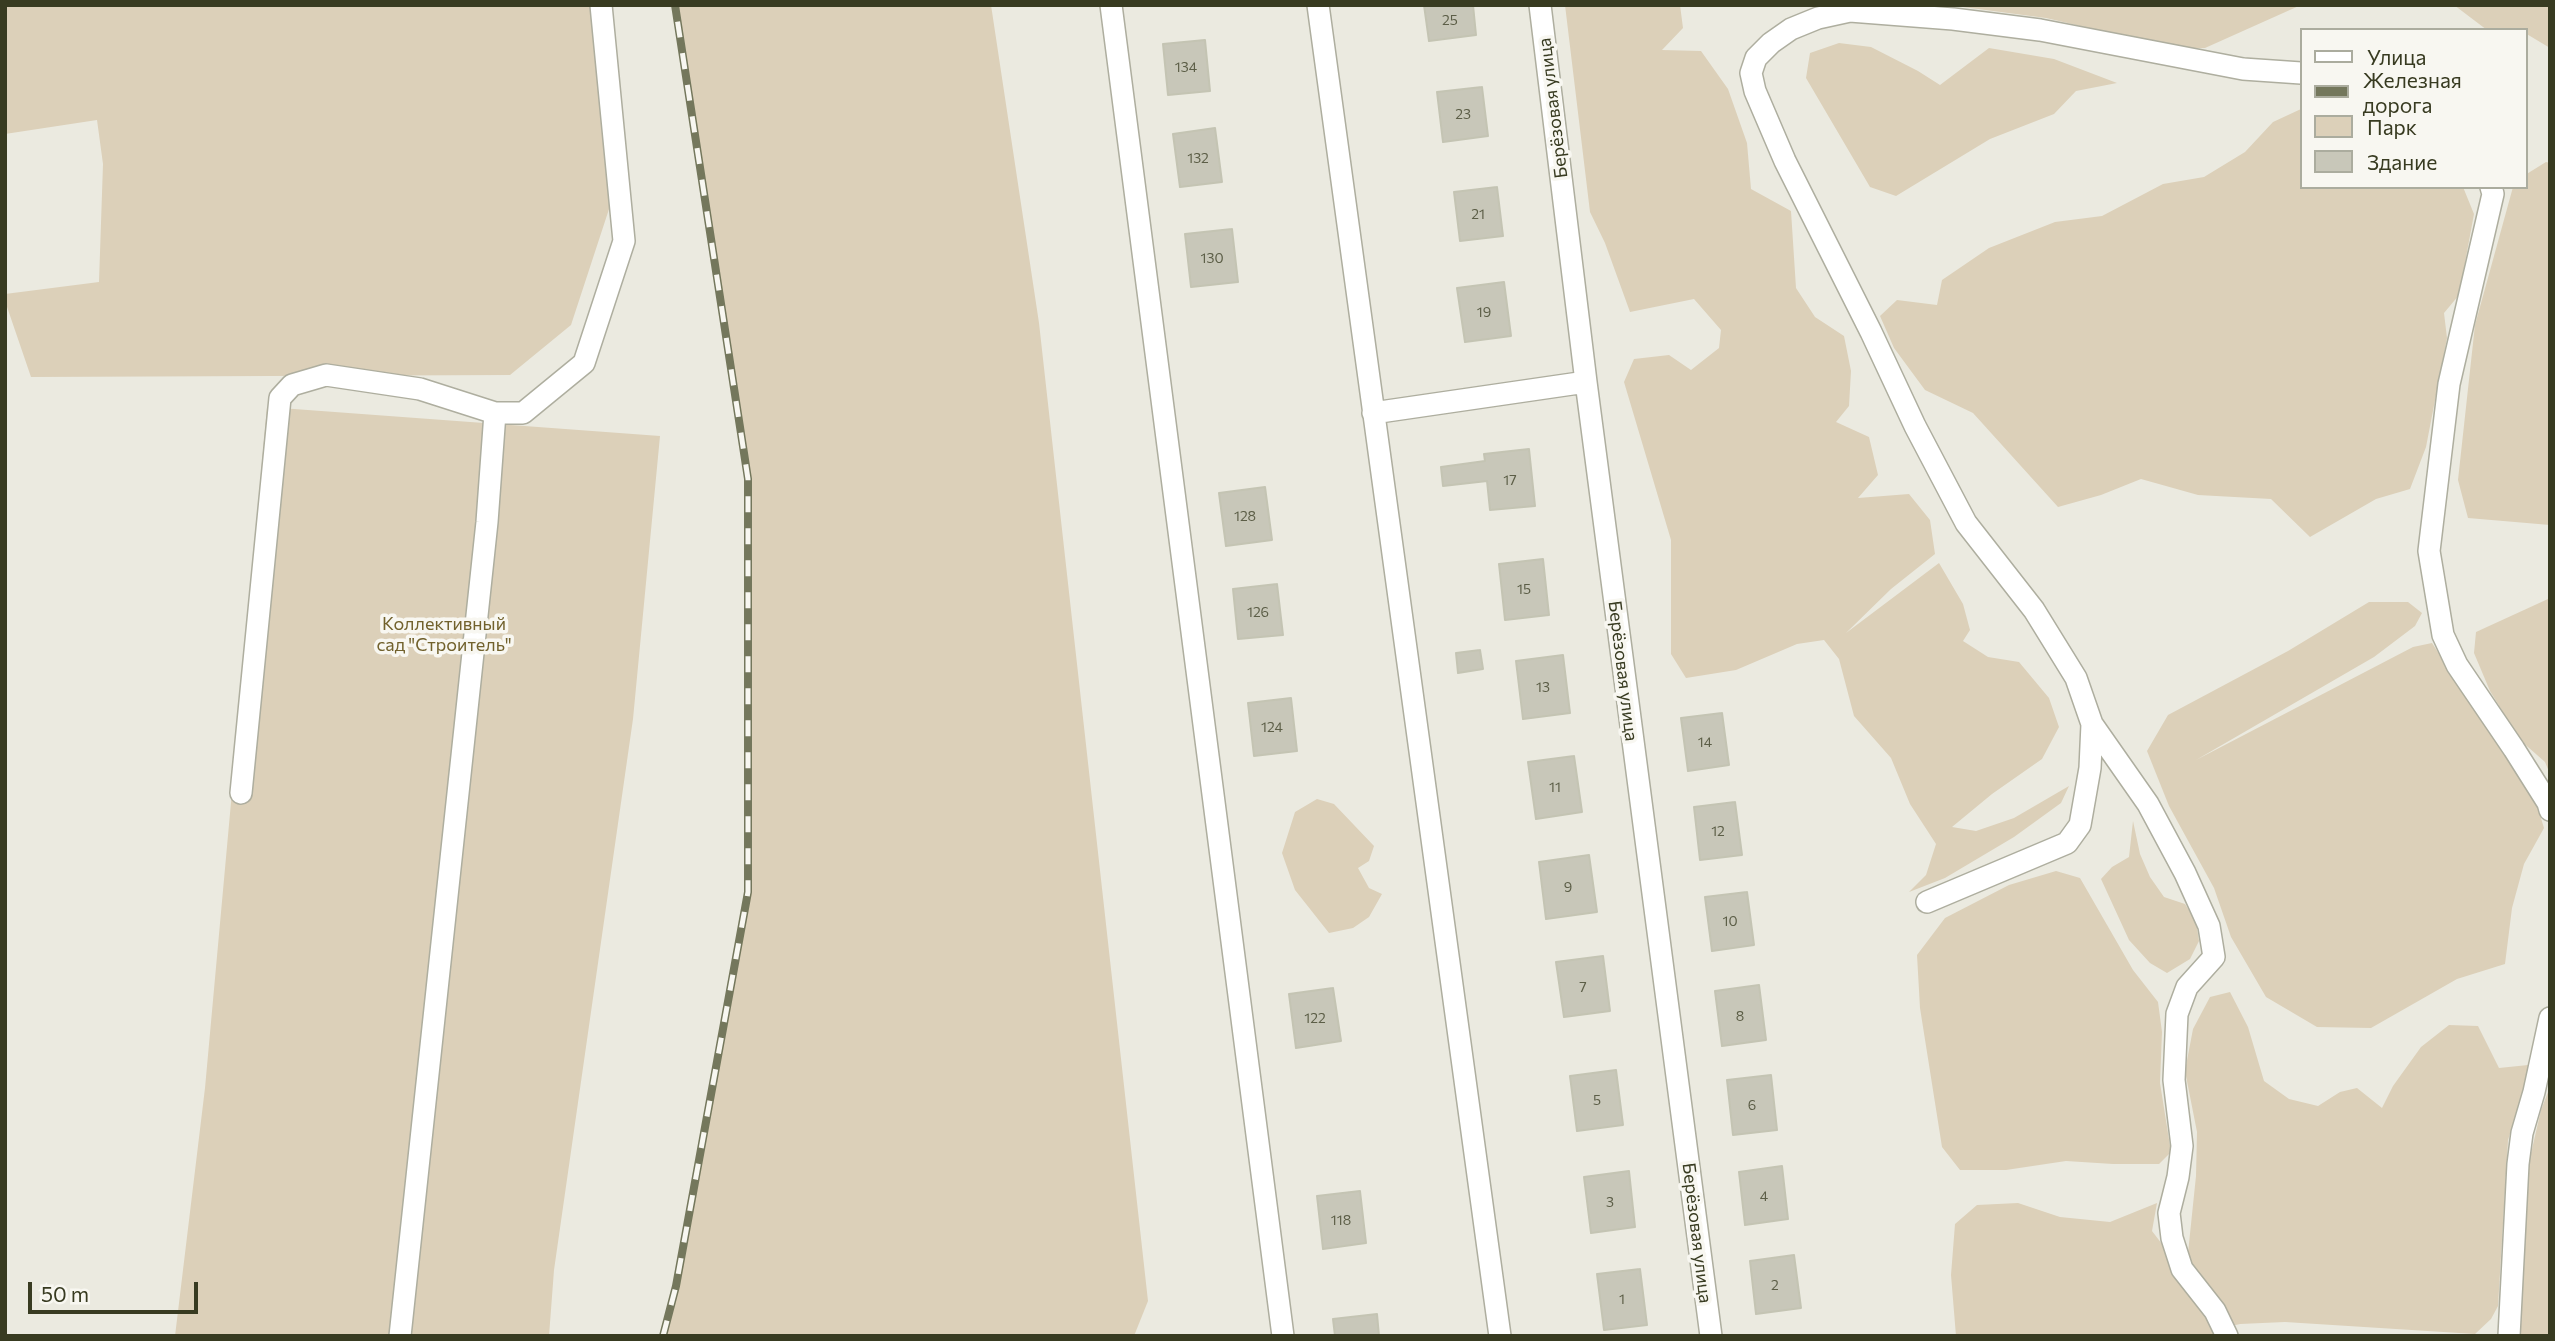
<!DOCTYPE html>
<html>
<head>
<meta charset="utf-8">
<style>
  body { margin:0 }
  #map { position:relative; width:2555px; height:1341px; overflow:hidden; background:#ebeae0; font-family:Commissioner,sans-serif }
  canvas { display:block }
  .frame { position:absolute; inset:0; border:7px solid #383b21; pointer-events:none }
  .legend { position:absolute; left:2300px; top:28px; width:228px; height:161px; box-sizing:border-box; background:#f8f7f1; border:2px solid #abac9e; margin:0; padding:9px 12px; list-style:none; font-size:21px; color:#383b21 }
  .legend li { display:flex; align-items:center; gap:14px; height:35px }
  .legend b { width:35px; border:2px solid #abac9e }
  .scale { position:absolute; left:28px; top:1282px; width:170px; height:32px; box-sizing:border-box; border:4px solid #383b21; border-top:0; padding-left:9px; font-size:21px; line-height:24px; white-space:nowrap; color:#383b21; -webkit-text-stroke:5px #f8f7f1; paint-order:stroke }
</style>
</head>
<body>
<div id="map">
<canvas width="2555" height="1341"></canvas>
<div class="frame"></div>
<ul class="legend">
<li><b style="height:9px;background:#fff"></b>Улица</li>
<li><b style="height:9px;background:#74775c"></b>Железная дорога</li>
<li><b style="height:19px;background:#dcd0b9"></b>Парк</li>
<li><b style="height:19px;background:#c8c7b9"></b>Здание</li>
</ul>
<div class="scale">50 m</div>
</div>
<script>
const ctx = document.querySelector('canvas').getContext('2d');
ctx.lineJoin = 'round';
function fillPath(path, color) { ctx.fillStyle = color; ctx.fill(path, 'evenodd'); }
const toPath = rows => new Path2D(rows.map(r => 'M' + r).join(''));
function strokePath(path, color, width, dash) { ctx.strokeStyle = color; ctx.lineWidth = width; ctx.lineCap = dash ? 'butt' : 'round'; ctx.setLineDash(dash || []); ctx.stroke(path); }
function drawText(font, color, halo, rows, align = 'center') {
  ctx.font = font + ' Commissioner,sans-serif'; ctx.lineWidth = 7; ctx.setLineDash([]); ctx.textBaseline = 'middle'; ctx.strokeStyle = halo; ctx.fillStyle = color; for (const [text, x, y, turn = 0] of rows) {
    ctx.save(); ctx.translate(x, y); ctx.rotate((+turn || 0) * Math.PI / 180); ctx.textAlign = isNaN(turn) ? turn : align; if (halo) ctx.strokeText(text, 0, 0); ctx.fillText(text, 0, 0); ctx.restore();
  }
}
fillPath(toPath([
  [5,5,591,5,611,203,571,325,510,375,31,377,5,301,5,294,99,282,103,164,97,120,5,134],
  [675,5,991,5,1039,323,1148,1301,1134,1336,666,1336,748,892,748,479],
  [1565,5,1680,5,1683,28,1662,50,1701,51,1728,89,1747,143,1751,189,1791,211,1796,288,1815,317,1844,336,1851,371,1849,406,1836,422,1869,437,1878,475,1858,498,1909,494,1930,520,1935,554,1891,589,1846,633,1939,563,1963,604,1970,630,1963,641,1988,657,2019,662,2049,698,2059,727,2042,759,1992,794,1952,827,1976,831,2014,818,2069,786,2061,803,2014,837,1945,878,1909,892,1926,875,1936,844,1910,804,1891,758,1854,716,1839,659,1824,640,1797,644,1736,670,1686,678,1671,654,1671,540,1624,382,1634,359,1669,355,1691,370,1719,348,1721,330,1694,299,1630,312,1605,243,1590,212],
  [1948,5,2301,5,2205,48,2180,49,2046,18],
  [2454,5,2550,5,2550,48,2525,33,2525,30,2487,30],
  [1839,43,1871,47,1918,71,1940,85,1989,48,2054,59,2117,83,2076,91,2054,114,1990,139,1896,196,1870,187,1806,78,1810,53],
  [2301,109,2301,187,2463,187,2474,214,2459,295,2444,313,2447,338,2426,447,2410,489,2376,499,2310,537,2271,499,2198,495,2141,479,2101,495,2058,507,1973,413,1925,390,1894,348,1880,316,1897,300,1937,305,1942,280,1989,248,2055,222,2102,216,2163,184,2204,177,2245,152,2273,122],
  [2546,162,2550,163,2550,525,2468,518,2458,480,2475,325,2513,187,2525,187,2525,175],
  [267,407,660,436,633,719,554,1270,549,1336,175,1336,205,1088],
  [2548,599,2550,599,2550,774,2545,762,2520,740,2490,691,2474,653,2476,632],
  [2369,602,2408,602,2422,613,2415,626,2374,657,2196,760,2413,647,2432,643,2536,802,2544,828,2524,864,2512,908,2505,964,2457,979,2371,1028,2317,1027,2266,997,2231,937,2214,888,2169,806,2147,751,2168,715,2288,651],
  [1317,799,1334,804,1374,846,1369,861,1358,868,1369,888,1382,894,1369,917,1353,928,1329,933,1295,890,1282,853,1295,812],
  [2133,821,2140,854,2150,877,2164,897,2185,904,2196,921,2199,941,2190,959,2167,973,2150,963,2129,940,2101,879,2112,867,2129,857],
  [2056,871,2080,878,2133,970,2158,1002,2162,1032,2160,1083,2171,1152,2159,1164,2113,1164,2066,1161,2006,1170,1960,1170,1942,1147,1920,1008,1917,955,1945,918,2009,885],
  [2230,992,2248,1027,2264,1081,2289,1099,2318,1106,2340,1092,2357,1088,2382,1108,2393,1086,2421,1047,2449,1025,2478,1026,2499,1068,2528,1065,2526,1081,2508,1140,2498,1306,2491,1319,2475,1334,2285,1322,2240,1324,2218,1329,2212,1336,1956,1336,1951,1275,1955,1224,1977,1205,2018,1203,2060,1217,2110,1222,2157,1203,2152,1231,2165,1248,2188,1253,2196,1176,2197,1132,2185,1071,2193,1029,2210,997],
  [2550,1087,2550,1336,2519,1336,2527,1171,2541,1110]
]), '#dcd0b9');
const building = toPath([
  [1424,5,1473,5,1476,35,1429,41,1424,5],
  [1205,40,1210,91,1168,95,1163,44,1205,40],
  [1482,87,1488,136,1443,142,1437,92,1482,87],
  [1215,128,1222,182,1180,187,1173,134,1215,128],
  [1497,187,1503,236,1460,241,1454,192,1497,187],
  [1232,229,1238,282,1191,287,1185,234,1232,229],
  [1504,282,1511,336,1465,342,1457,288,1504,282],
  [1529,449,1535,506,1490,510,1487,481,1443,486,1441,467,1485,461,1484,454,1529,449],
  [1265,487,1272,540,1226,546,1219,493,1265,487],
  [1543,559,1549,615,1505,620,1499,564,1543,559],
  [1277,584,1283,635,1238,639,1233,589,1277,584],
  [1480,650,1483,669,1458,673,1456,653,1480,650],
  [1563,655,1570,713,1523,719,1516,661,1563,655],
  [1291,698,1297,751,1254,756,1248,703,1291,698],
  [1722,713,1729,765,1688,771,1681,718,1722,713],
  [1574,756,1582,812,1536,819,1528,762,1574,756],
  [1735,802,1742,855,1700,860,1694,807,1735,802],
  [1589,855,1597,912,1546,919,1539,862,1589,855],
  [1747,892,1754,945,1712,951,1705,897,1747,892],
  [1603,956,1610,1011,1564,1017,1556,962,1603,956],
  [1759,985,1766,1040,1722,1046,1715,991,1759,985],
  [1333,988,1341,1041,1296,1048,1289,994,1333,988],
  [1616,1070,1623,1125,1577,1131,1570,1076,1616,1070],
  [1771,1075,1777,1130,1733,1135,1727,1080,1771,1075],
  [1782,1166,1788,1219,1745,1225,1739,1172,1782,1166],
  [1629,1171,1635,1227,1591,1233,1584,1177,1629,1171],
  [1360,1191,1366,1243,1323,1249,1317,1196,1360,1191],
  [1794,1255,1801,1308,1756,1314,1750,1261,1794,1255],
  [1640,1269,1647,1325,1604,1330,1597,1274,1640,1269],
  [1377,1314,1379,1336,1335,1336,1333,1319,1377,1314]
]);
fillPath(building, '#c8c7b9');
strokePath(building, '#c4c4b3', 2);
const minor = toPath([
  [1111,5,1283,1336],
  [1318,5,1500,1336],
  [1540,5,1586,382,1711,1336],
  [2491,187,2493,194,2449,384,2429,551,2443,635,2457,665,2514,749,2548,803,2550,810],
  [1373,413,1586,382],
  [2092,724,2148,804,2185,873,2209,926,2214,957,2187,987,2177,1014,2174,1080,2182,1146,2178,1177,2169,1213,2172,1238,2182,1269,2215,1311,2227,1336],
  [241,793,280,398,292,385,326,375,420,389,495,413],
  [1927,902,2067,843,2080,825,2090,768,2092,724,2076,678,2034,610,1966,523,1915,426,1871,332,1785,161,1755,91,1751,73,1756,58,1771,43,1791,29,1818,18,1850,11,1953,19,2040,30,2243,69,2301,73],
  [400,1336,487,522,495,413,523,413,584,363,624,241,601,5],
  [2509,1336,2518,1164,2522,1133,2534,1092,2550,1018]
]);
strokePath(minor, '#aeae9f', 24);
strokePath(minor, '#fff', 21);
const rail = toPath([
  [663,1336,676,1286,748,892,748,479,675,5]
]);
strokePath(rail, '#74775c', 8);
strokePath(rail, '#f8f7f1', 5, [16]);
drawText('14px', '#5c5e47', null, [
  ["25",1450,20],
  ["134",1186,67],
  ["23",1463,114],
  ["132",1198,158],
  ["21",1478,214],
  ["130",1212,258],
  ["19",1484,312],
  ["17",1510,480],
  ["128",1245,516],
  ["15",1524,589],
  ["126",1258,612],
  ["13",1543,687],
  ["124",1272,727],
  ["14",1705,742],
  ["11",1555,787],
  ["12",1718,831],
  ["9",1568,887],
  ["10",1730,921],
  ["7",1583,987],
  ["8",1740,1016],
  ["122",1315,1018],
  ["5",1597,1100],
  ["6",1752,1105],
  ["4",1764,1196],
  ["3",1610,1202],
  ["118",1341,1220],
  ["2",1775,1285],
  ["1",1622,1299]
]);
drawText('18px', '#383b21', '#f8f7f1', [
  ["Берёзовая улица",1553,108,-97],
  ["Берёзовая улица",1623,671,83],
  ["Берёзовая улица",1697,1233,83]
]);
drawText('18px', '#71612c', '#f8f7f1', [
  ["Коллективный",444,624],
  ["сад \"Строитель\"",444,645]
]);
</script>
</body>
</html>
